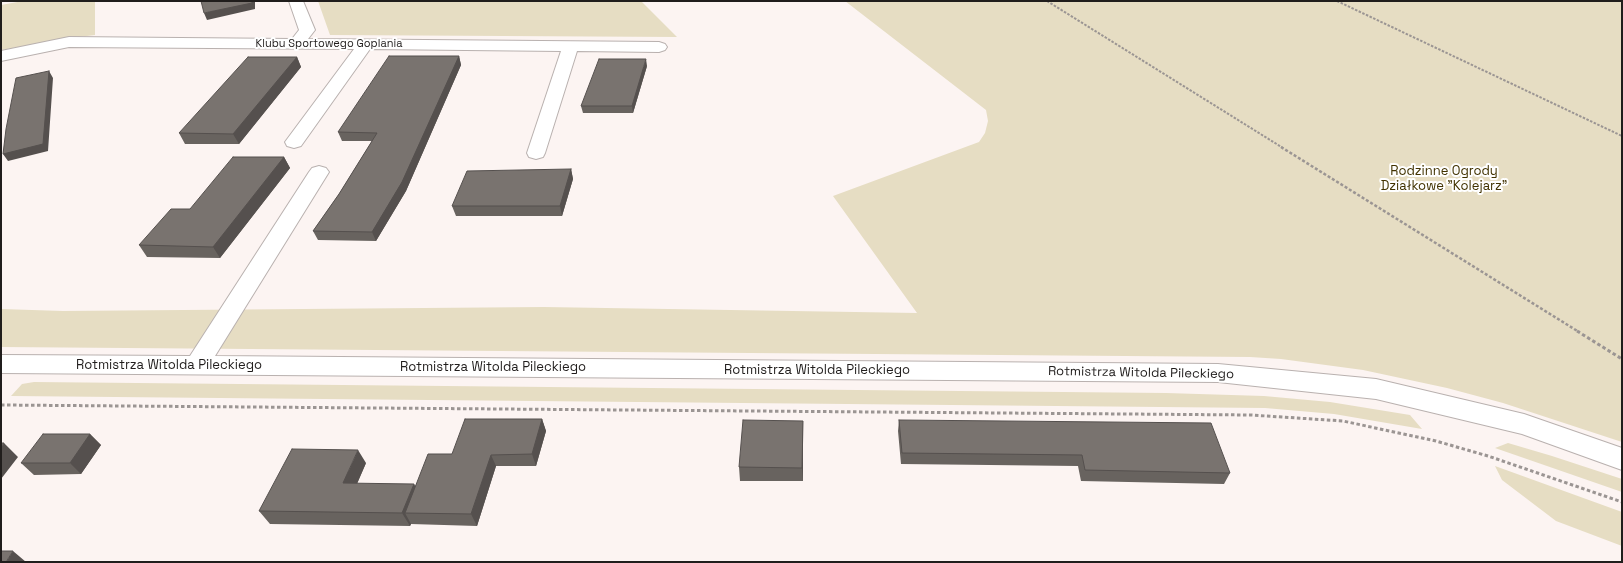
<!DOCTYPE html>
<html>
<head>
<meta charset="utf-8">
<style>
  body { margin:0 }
  #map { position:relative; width:1623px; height:563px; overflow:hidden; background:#fcf4f2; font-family:"Space Grotesk",sans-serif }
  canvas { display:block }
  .frame { position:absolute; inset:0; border:2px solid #201d1c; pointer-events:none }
</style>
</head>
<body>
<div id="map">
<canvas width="1623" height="563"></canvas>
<div class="frame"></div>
</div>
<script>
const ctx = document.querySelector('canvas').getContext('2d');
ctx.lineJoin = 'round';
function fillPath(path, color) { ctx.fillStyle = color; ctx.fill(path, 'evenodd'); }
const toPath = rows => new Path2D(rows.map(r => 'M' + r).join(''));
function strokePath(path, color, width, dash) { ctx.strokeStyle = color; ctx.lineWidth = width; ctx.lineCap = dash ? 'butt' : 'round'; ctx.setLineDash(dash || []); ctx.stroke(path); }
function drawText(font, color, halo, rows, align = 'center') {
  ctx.font = font + ' "Space Grotesk",sans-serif'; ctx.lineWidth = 4; ctx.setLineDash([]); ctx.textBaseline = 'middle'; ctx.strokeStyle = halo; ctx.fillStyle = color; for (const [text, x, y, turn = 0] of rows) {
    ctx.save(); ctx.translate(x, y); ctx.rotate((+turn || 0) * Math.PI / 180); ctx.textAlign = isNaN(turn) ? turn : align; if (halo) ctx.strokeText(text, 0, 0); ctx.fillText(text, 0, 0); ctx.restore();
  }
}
fillPath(toPath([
  [23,1,95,1,95,35,71,38,1,50,1,5],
  [318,1,641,1,677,37,330,35],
  [845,1,1622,1,1622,442,1503,403,1447,388,1363,370,1281,359,1250,357,1,347,1,309,63,311,544,307,917,313,833,196,979,142,985,133,988,121,986,110],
  [34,382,1166,393,1264,396,1330,402,1410,415,1422,429,1334,414,1265,408,11,396,22,384],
  [1508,443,1552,456,1622,479,1622,492,1495,448],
  [1495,466,1622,512,1622,546,1556,521,1502,480]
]), '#e6ddc3');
const minor = toPath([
  [289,1,303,1,315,30,308,39,659,42,665,44,667,47,665,50,659,52,577,51,545,153,543,157,536,159,529,157,527,153,561,51,370,49,301,146,294,148,287,146,285,142,354,49,69,47,1,61,1,51,69,37,292,39,299,30,289,1],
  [319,166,326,168,329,172,215,356,1218,364,1376,379,1524,414,1622,448,1622,470,1522,434,1376,399,1218,382,1,373,1,355,190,356,309,172,312,168,319,166]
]);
strokePath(minor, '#b9b1af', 2);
strokePath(toPath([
  [1047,1,1283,148],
  [1337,1,1622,136]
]), '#9b9593', 2, [2.5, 1.5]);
strokePath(toPath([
  [1281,147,1579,332]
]), '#9b9593', 2.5, [3, 2]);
strokePath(toPath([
  [1577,331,1622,359],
  [1,405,1251,415,1343,421,1436,441,1488,456,1622,502]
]), '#9b9593', 3, [3.5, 2.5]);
fillPath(minor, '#fff');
fillPath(toPath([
  [459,56,461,65,406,191,376,241,318,240,313,231,339,194,372,141,342,141,338,132],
  [297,57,301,67,239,144,185,144,179,133],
  [647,66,633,113,583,113,581,106],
  [284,157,290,168,220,258,147,257,139,245],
  [571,169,573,179,562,216,456,216,452,206],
  [542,419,546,431,536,466,496,466,477,526,411,524,410,526,270,524,259,511,366,463,357,484,414,484,415,486,452,454],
  [899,420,1230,473,1224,484,1081,481,1078,466,901,464,898,431],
  [803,421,803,481,740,481,739,467],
  [90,434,101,445,81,474,34,475,21,463]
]), '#68635f');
fillPath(toPath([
  [252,1,255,1,255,9,207,20,204,13],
  [459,56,461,65,406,191,376,241,372,232],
  [297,57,301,67,239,144,233,134],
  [646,59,647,66,633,113,632,106],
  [49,71,53,78,48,151,8,161,3,154],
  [284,157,290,168,220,258,213,247],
  [571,169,573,179,562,216,560,206],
  [542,419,546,431,536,466,532,454],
  [803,421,803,481,802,468],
  [90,434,101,445,81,474,70,463],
  [4,443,18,457,1,479,1,447],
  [358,450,366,463,351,497,343,483],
  [491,455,496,466,477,526,471,514],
  [414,484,421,498,405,513,411,524,410,526,402,513],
  [13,551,26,562,6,562]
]), '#55504e');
const building = toPath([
  [201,1,252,1,252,3,204,13,201,1],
  [389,56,459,56,402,182,372,232,313,231,339,194,377,133,338,132,389,56],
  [248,57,297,57,233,134,179,133,248,57],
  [599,59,646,59,632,106,581,106,599,59],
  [49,71,43,144,3,154,6,129,16,78,49,71],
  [233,157,284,157,213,247,139,245,171,209,190,209,233,157],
  [571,169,560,206,452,206,467,171,571,169],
  [465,419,542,419,532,454,491,455,471,514,405,513,428,454,452,454,465,419],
  [743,420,803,421,802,468,739,467,743,420],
  [899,420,1211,423,1230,473,1085,470,1082,455,902,453,899,420],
  [43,434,90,434,70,463,21,463,43,434],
  [1,443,4,443,1,447,1,443],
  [292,449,358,450,343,483,414,484,402,513,259,511,292,449],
  [1,551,13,551,6,562,1,562,1,551]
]);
fillPath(building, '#79736f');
strokePath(building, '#55504e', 1);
drawText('11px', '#201d1c', '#fff', [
  ["Klubu Sportowego Goplania",329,44]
]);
drawText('13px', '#413200', '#fff', [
  ["Rodzinne Ogrody",1444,171],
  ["Działkowe \"Kolejarz\"",1444,186]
]);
drawText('13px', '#201d1c', '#fff', [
  ["Rotmistrza Witolda Pileckiego",169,365],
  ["Rotmistrza Witolda Pileckiego",493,367],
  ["Rotmistrza Witolda Pileckiego",817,370],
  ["Rotmistrza Witolda Pileckiego",1141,373,1]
]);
</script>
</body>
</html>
